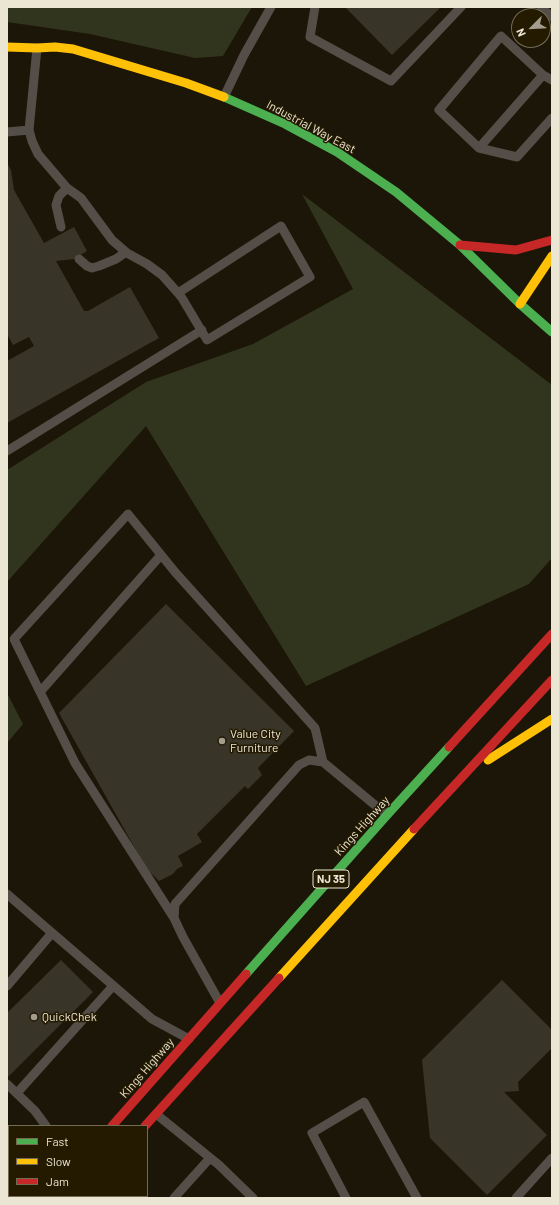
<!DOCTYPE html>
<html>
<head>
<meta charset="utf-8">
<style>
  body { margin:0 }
  #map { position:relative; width:559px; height:1205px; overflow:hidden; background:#1c1608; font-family:Barlow,sans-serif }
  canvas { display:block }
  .frame { position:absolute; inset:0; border:8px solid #ebe5d4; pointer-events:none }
  .legend { position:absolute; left:8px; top:1125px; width:140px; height:72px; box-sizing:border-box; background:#241a00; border:1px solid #746b55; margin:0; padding:5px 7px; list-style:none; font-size:12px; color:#ebe5d4 }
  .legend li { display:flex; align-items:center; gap:8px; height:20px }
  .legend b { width:20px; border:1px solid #746b55 }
  .north { position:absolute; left:511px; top:8px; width:40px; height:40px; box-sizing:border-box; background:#241a00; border:1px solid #746b55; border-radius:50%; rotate:246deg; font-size:11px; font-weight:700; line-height:16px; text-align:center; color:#ebe5d4 }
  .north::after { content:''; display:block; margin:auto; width:14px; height:18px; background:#a39d8d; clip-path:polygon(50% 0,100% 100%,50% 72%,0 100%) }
</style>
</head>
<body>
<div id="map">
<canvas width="559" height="1205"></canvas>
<div class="frame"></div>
<ul class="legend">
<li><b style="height:5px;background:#4caf50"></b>Fast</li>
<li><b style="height:5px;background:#ffc107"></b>Slow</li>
<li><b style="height:5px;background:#c62828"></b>Jam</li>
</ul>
<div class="north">N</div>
</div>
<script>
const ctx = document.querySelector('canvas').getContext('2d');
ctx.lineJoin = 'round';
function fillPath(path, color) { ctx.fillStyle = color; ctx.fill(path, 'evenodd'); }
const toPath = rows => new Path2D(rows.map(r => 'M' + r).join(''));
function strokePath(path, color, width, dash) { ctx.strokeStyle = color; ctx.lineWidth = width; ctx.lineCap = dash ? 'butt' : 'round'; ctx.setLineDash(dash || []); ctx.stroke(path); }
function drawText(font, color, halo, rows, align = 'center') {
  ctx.font = font + ' Barlow,sans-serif'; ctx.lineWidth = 3; ctx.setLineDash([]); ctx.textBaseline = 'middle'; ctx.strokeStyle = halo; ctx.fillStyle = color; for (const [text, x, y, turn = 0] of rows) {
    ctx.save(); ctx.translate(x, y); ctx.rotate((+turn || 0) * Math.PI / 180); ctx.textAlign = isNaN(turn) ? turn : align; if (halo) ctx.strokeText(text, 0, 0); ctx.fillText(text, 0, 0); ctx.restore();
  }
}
fillPath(toPath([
  [7,7,252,7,223,56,195,58,90,34,7,22],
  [302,194,552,385,552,558,529,584,306,686,146,426,7,582,7,470,146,382,253,344,353,289],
  [7,693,23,724,7,743]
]), '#32351d');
fillPath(toPath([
  [345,7,441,7,392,55],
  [7,163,11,170,14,190,44,243,74,227,87,251,74,259,56,261,84,311,88,311,130,287,159,338,7,423,7,361,34,346,29,337,13,345,7,334],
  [166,604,294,731,258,768,262,775,248,789,245,786,197,834,202,842,178,856,183,866,177,869,173,874,159,881,146,868,59,713],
  [61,960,93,992,8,1077,7,1075,7,1013],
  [502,980,552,1030,552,1048,518,1082,519,1091,504,1092,547,1135,487,1195,430,1138,422,1060]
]), '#393428');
strokePath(toPath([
  [315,7,310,37,391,81,461,7],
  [541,7,552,17],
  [37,48,29,130,32,141,38,154,67,188,81,198,112,240,127,253,147,264,162,275,178,293,182,298,207,340,310,277,281,226,178,293],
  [552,80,543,75,501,36,439,110,479,148,517,157,552,118],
  [224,97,244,55,271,7],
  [7,132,29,130],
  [479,148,543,75],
  [61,227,56,205,59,196,67,188],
  [79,259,87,266,92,268,99,266,116,259,126,252],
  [7,451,202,330],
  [40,692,161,555],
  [7,894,152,1019,189,1039],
  [174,918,75,763,14,639,128,514,175,572,315,728,323,762],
  [7,986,52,933],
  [220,1003,183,937,174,918,175,904,299,765,309,760,323,762,387,815],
  [7,1084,35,1111,46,1126],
  [17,1093,113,986],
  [156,1114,219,1165,253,1198],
  [174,1198,210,1158],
  [346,1198,312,1133,364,1102,417,1198],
  [516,1198,552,1158]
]), '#534e47', 9);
strokePath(toPath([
  [224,97,285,124,337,152,396,192,460,245,520,304,552,332],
  [246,974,387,815,449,747],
  [48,1198,50,1196]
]), '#4caf50', 9);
strokePath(toPath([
  [7,47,37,48,55,47,73,49,186,83,224,97],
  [520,304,552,256],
  [488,760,552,719],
  [279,978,414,829]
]), '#ffc107', 9);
strokePath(toPath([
  [460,245,516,250,552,240],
  [449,747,552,634],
  [414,829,552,680],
  [112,1126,246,974],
  [145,1126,279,978],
  [80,1198,82,1196]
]), '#c62828', 9);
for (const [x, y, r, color] of [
  [222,741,4,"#a39d8d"],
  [34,1017,4,"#a39d8d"]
]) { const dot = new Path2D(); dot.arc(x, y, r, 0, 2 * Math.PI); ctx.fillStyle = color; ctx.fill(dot); strokePath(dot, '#241a00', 1.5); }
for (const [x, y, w] of [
  [331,879,36]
]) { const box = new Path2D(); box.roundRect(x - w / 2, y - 9, w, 18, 3); ctx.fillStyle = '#241a00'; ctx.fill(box); strokePath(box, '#ebe5d4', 1); }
drawText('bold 11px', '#ebe5d4', null, [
  ["NJ 35",331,879]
]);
drawText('12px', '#ebe5d4', '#241a00', [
  ["Industrial Way East",311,127,28],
  ["Kings Highway",362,826,-48],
  ["Kings Highway",147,1068,-49]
]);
drawText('12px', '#ebe5d4', '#241a00', [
  ["Value City",230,734],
  ["Furniture",230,748],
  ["QuickChek",42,1017]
], 'left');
</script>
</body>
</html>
